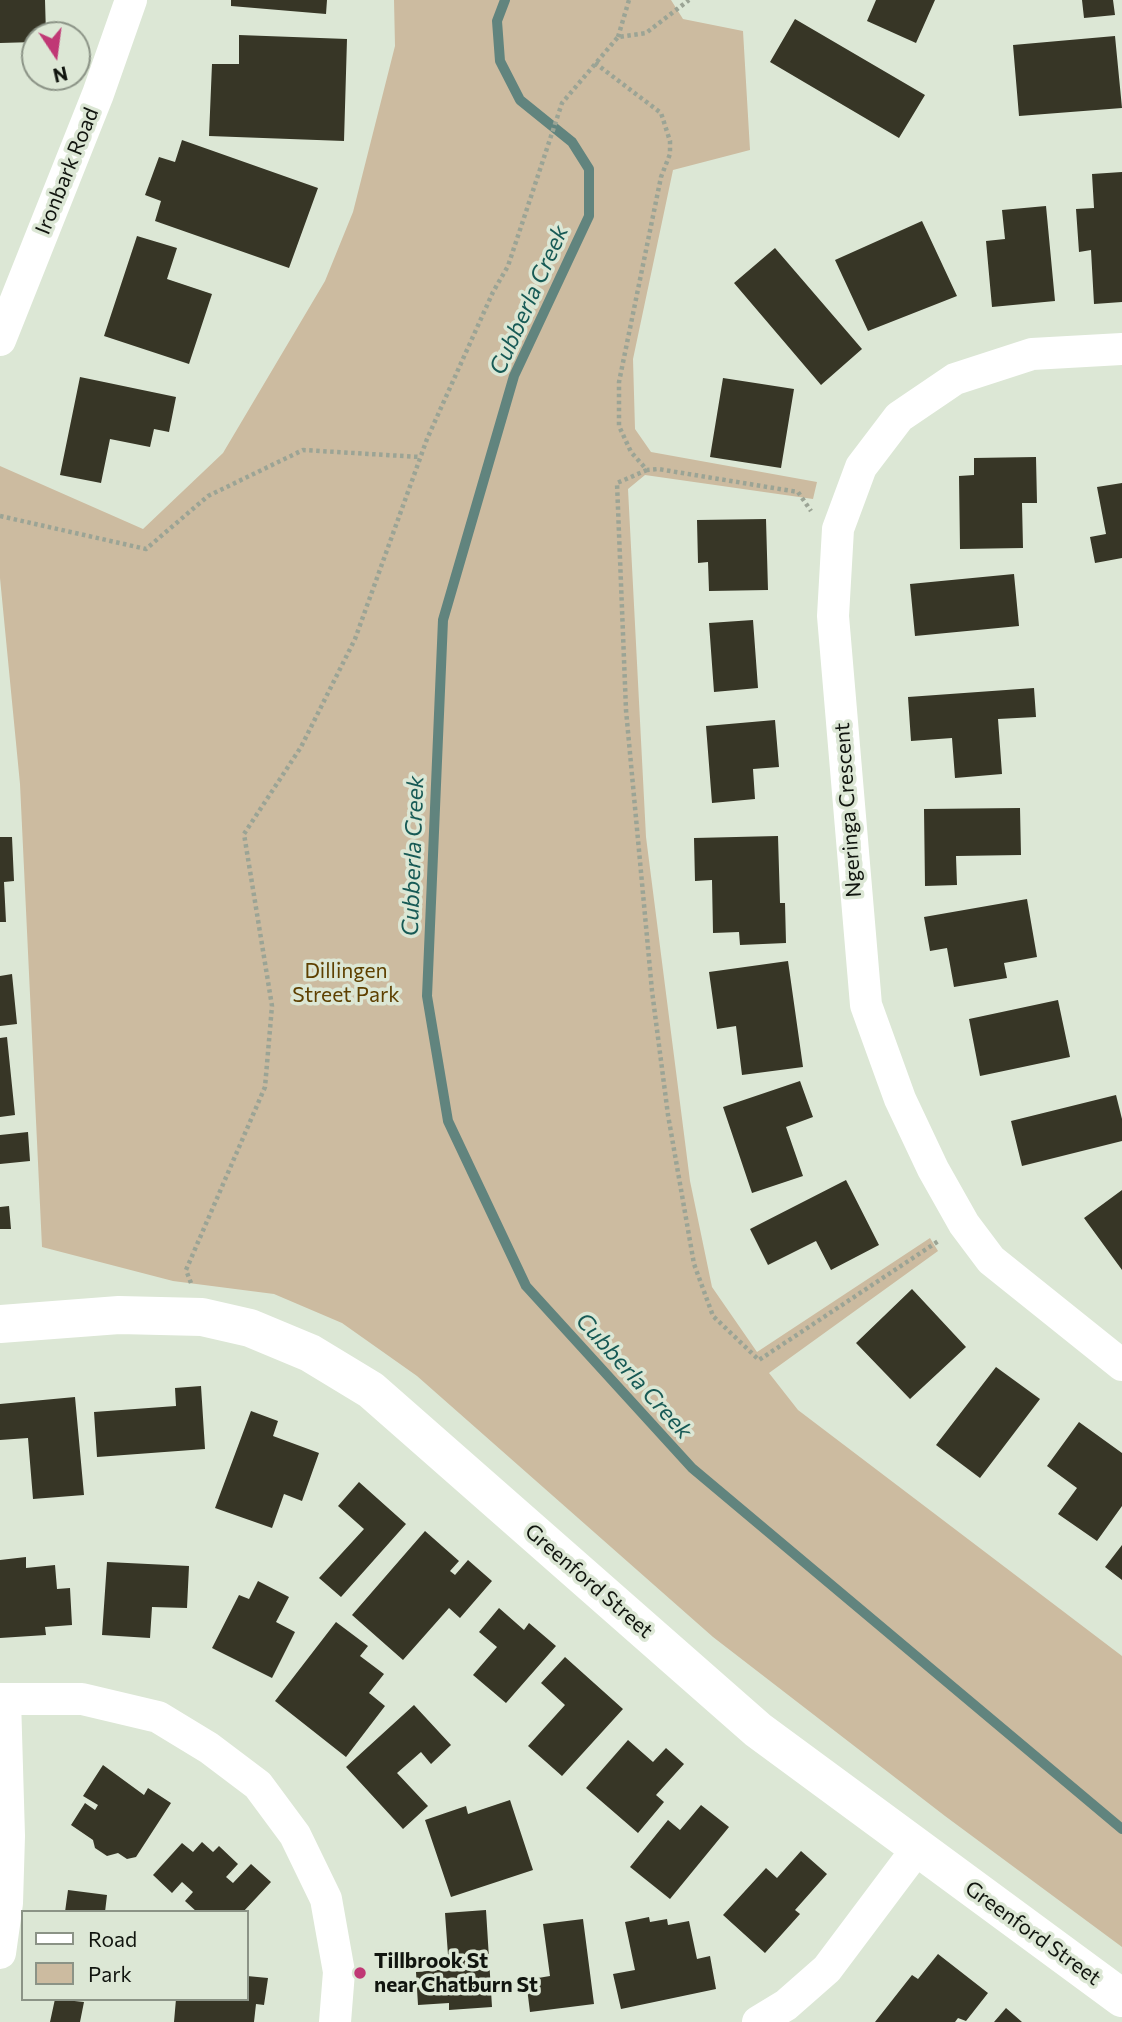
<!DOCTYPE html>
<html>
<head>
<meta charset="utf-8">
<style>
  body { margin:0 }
  #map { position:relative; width:1122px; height:2022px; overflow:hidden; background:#dce7d5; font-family:Commissioner,sans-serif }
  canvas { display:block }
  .legend { position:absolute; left:21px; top:1910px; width:228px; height:91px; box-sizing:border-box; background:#dce7d5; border:2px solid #8b9386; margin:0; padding:9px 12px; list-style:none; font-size:21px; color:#11150f }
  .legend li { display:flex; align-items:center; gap:14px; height:35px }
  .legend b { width:35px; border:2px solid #8b9386 }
  .north { position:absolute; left:21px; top:21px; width:70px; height:70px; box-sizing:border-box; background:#dce7d5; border:2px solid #8b9386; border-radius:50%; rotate:167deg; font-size:19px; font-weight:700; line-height:28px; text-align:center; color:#11150f }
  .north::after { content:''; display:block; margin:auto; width:24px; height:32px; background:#c03875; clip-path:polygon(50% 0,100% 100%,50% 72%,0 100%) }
</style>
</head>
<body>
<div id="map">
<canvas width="1122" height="2022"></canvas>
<ul class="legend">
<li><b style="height:9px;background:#fff"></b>Road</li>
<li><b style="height:19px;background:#ccbba0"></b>Park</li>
</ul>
<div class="north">N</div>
</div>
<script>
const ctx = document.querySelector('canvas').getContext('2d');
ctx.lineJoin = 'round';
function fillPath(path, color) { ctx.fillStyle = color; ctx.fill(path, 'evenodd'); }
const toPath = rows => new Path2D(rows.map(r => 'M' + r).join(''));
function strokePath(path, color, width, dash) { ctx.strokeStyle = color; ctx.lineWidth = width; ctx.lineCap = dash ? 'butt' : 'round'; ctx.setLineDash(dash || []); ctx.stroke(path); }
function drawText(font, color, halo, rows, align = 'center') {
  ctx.font = font + ' Commissioner,sans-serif'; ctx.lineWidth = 7; ctx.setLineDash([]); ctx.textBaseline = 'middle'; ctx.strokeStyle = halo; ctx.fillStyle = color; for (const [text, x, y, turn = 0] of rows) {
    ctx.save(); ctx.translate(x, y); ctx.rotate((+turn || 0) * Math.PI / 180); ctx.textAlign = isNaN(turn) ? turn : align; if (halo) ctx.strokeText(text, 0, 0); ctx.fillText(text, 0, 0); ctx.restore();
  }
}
fillPath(toPath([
  [394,0,671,0,683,19,743,31,750,150,673,170,633,359,635,429,651,452,817,482,813,499,645,475,628,489,646,837,690,1181,712,1287,757,1352,930,1238,938,1251,769,1373,798,1410,1122,1656,1122,1947,945,1816,713,1637,417,1376,342,1323,274,1294,173,1281,42,1247,20,784,0,578,0,466,143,529,223,453,325,281,353,212,395,46]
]), '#ccbba0');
strokePath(toPath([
  [505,0,497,21,500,61,520,100,572,142,589,169,589,216,514,376,443,620,427,996,448,1121,526,1286,692,1468,1122,1829]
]), '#61847e', 10);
fillPath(toPath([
  [0,0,45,0,46,35,35,35,35,42,0,43],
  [231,0,327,0,326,14,231,6],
  [876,0,935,0,916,43,867,21],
  [1082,0,1113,0,1115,15,1084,18],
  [795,19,925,95,899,138,770,62],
  [239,35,347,39,344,141,209,136,212,64,239,64],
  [1115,36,1122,108,1019,116,1013,45],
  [182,140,318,188,289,268,155,221,161,201,145,195,159,157,175,162],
  [1122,172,1122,302,1094,304,1091,250,1079,252,1076,209,1094,208,1092,174],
  [1046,206,1055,301,992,307,986,241,1005,239,1002,210],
  [922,221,957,296,868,331,835,260],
  [137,236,177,248,167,279,212,294,189,364,104,336],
  [775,248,862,349,821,385,734,283],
  [80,377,176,397,169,432,154,429,150,447,110,439,101,483,60,475],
  [723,378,794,389,781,468,710,457],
  [1036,457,1037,503,1022,503,1023,548,960,549,959,476,974,475,974,458],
  [1122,483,1122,558,1095,563,1090,537,1106,534,1097,487],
  [766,519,768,590,709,591,708,562,698,563,697,520],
  [1014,574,1019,626,915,636,910,584],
  [753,620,758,688,714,692,709,623],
  [1034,688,1036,717,998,719,1002,774,955,778,952,738,911,741,908,697],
  [775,720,779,767,753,769,755,799,712,803,706,726],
  [1020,808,1021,855,956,856,957,885,925,886,924,809],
  [778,836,780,903,785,903,786,943,740,945,739,932,713,933,712,880,695,881,694,838],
  [0,837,12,837,14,881,4,882,6,922,0,922],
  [1027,899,1037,957,1004,963,1007,978,954,987,947,948,930,951,924,917],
  [788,961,803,1067,742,1075,736,1026,717,1029,709,972],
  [12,974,17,1024,0,1026,0,976],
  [1058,1000,1070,1057,980,1076,969,1019],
  [7,1037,15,1115,0,1117,0,1038],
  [800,1081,813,1117,786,1127,803,1176,752,1193,723,1107],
  [1116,1095,1122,1119,1122,1141,1022,1166,1011,1121],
  [28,1132,30,1161,0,1164,0,1135],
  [846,1180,879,1245,831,1270,816,1241,768,1265,750,1229],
  [1122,1190,1122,1270,1084,1218],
  [9,1206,11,1229,0,1229,0,1207],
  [912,1289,966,1347,910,1399,856,1343],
  [996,1367,1040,1399,980,1478,936,1445],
  [201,1386,205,1449,97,1457,94,1412,176,1406,175,1388],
  [75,1397,84,1495,33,1499,28,1438,0,1440,0,1404],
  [251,1411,278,1421,273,1436,319,1453,302,1501,284,1494,272,1528,215,1508],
  [1079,1422,1122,1453,1122,1506,1097,1541,1058,1514,1077,1488,1047,1466],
  [359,1482,406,1524,341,1597,319,1578,364,1529,338,1506],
  [425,1531,459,1561,450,1571,455,1575,468,1560,492,1581,460,1618,449,1608,403,1660,352,1615],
  [1122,1545,1122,1580,1105,1567],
  [26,1557,26,1568,55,1565,57,1589,70,1588,72,1625,45,1627,46,1635,0,1638,0,1560],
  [107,1562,189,1566,187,1608,152,1607,150,1638,102,1635],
  [258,1581,289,1597,276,1622,295,1632,272,1678,212,1648,239,1595,249,1599],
  [499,1608,524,1630,529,1623,556,1646,506,1703,473,1675,497,1647,479,1632],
  [336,1622,368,1646,360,1656,384,1674,369,1693,385,1706,346,1757,275,1701],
  [565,1657,623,1709,562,1776,528,1746,565,1705,541,1683],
  [414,1705,451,1745,431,1764,421,1752,397,1773,428,1806,403,1829,346,1767],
  [628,1740,653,1762,666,1748,684,1764,656,1795,664,1802,638,1833,586,1788],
  [103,1765,144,1795,148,1788,171,1803,136,1857,127,1859,118,1853,107,1856,95,1848,93,1840,71,1825,85,1803,95,1810,98,1805,83,1796],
  [510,1800,533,1870,451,1897,425,1820,466,1806,468,1814],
  [701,1805,729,1827,670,1899,630,1867,668,1820,680,1830],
  [202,1842,213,1852,219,1846,238,1864,226,1877,233,1883,251,1864,271,1882,243,1912,197,1912,185,1901,193,1892,182,1882,172,1893,153,1875,182,1843,193,1852],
  [801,1851,827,1874,795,1910,800,1914,765,1953,723,1915,766,1868,777,1878],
  [68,1890,107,1895,105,1912,65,1912],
  [486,1910,492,2007,449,2010,449,2003,418,2005,416,1972,449,1969,445,1913],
  [649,1917,650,1922,667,1919,668,1925,689,1921,697,1959,710,1956,716,1989,621,2009,613,1974,635,1970,625,1922],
  [583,1919,594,2004,530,2012,526,1980,550,1976,543,1924],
  [938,1954,988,1993,966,2021,958,2018,955,2022,875,2022,912,1975,918,1979],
  [247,1976,268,1978,264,2005,256,2004,254,2022,174,2022,176,1999,247,1999],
  [55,1999,84,2002,80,2022,50,2022],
  [1006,2008,1022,2022,994,2022]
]), '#373626');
strokePath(toPath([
  [618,37,629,0],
  [595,63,661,113,670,141,670,154,661,177,619,382,619,426,631,452,647,470,658,469,798,492,811,511],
  [647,470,617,483,626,710,652,991,668,1115,694,1264,713,1316,759,1360,940,1240],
  [0,516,146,549,208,496,303,450,420,457],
  [191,1283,186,1270,265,1087,272,1006,244,834,301,747,355,639,427,439,493,292,508,266,562,103,618,37,646,33,689,0]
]), '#9ba495', 4.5, [3.5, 3.5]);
strokePath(toPath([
  [0,340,98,94,131,0],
  [1122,349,1032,354,955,379,899,417,861,467,838,529,833,616,866,1005,900,1099,933,1169,964,1224,991,1260,1122,1365],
  [0,1699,82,1699,158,1717,209,1748,258,1785,295,1835,326,1899,339,1972,335,2022],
  [0,1953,7,1903,9,1836,5,1699],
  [758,2022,786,2005,827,1969,917,1849]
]), '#fff', 32);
strokePath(toPath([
  [0,1324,119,1315,202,1317,250,1328,310,1353,371,1390,758,1730,1122,1998]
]), '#fff', 38);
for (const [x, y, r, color] of [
  [360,1973,7,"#c03875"]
]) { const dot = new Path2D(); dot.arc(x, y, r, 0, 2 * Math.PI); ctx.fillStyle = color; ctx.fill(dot); strokePath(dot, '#dce7d5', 2.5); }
drawText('21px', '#11150f', '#dce7d5', [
  ["Ironbark Road",67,171,-68],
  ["Ngeringa Crescent",848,810,-94],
  ["Greenford Street",589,1581,41],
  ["Greenford Street",1033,1933,36]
]);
drawText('21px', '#5e4000', '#dce7d5', [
  ["Dillingen",346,971],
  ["Street Park",346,995]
]);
drawText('bold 21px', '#11150f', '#dce7d5', [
  ["Tillbrook St",374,1961],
  ["near Chatburn St",374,1985]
], 'left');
drawText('italic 23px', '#175a55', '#dce7d5', [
  ["Cubberla Creek",529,300,-66],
  ["Cubberla Creek",413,856,-88],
  ["Cubberla Creek",634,1376,48]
]);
</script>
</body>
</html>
